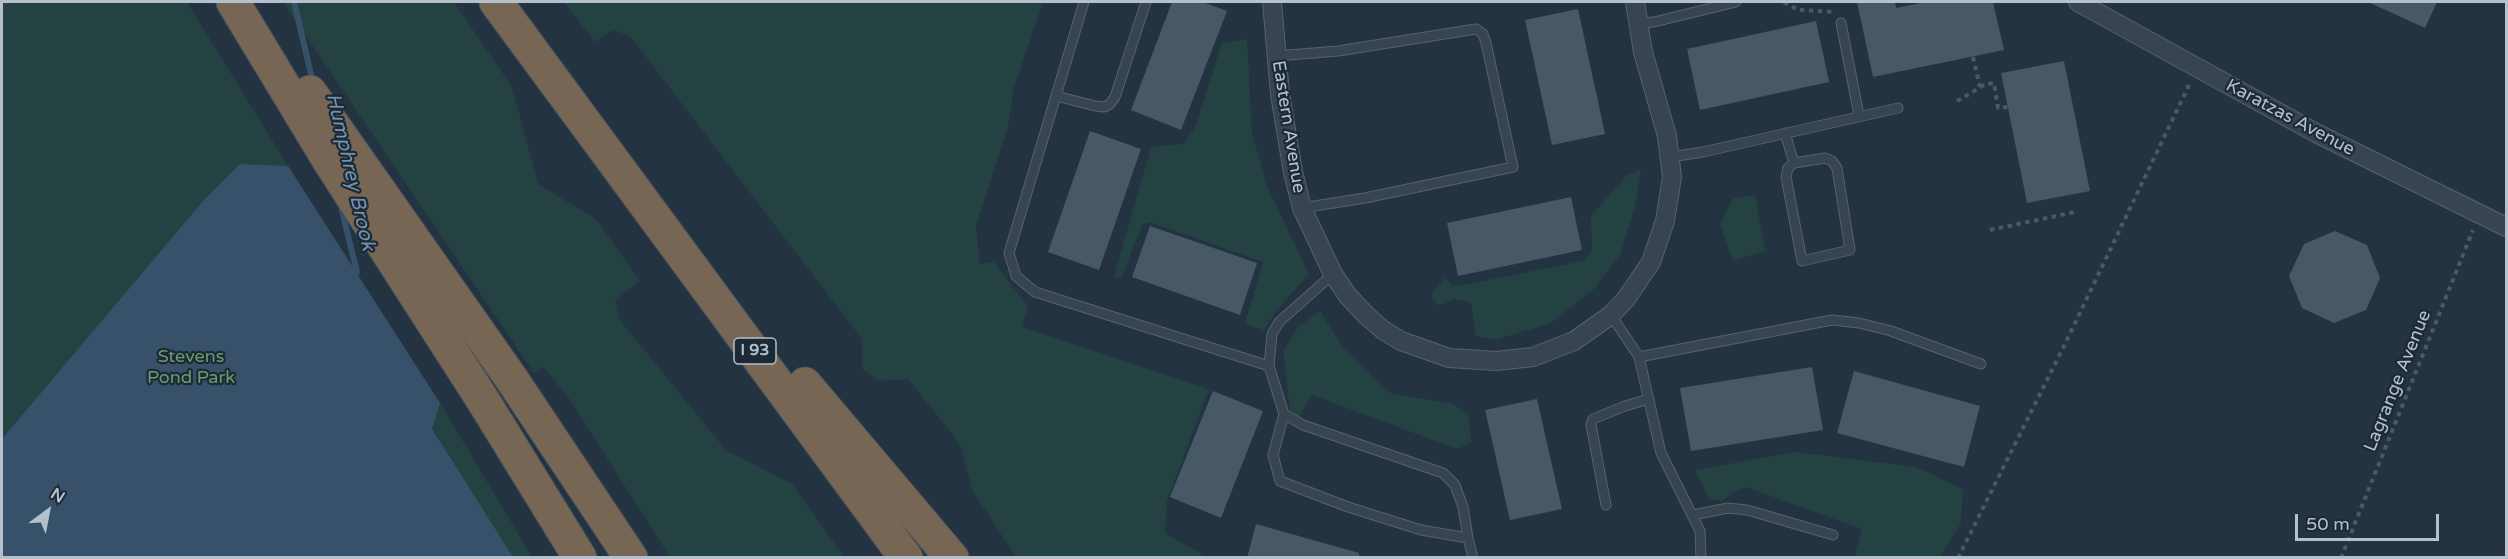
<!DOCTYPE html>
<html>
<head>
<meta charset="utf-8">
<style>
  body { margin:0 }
  #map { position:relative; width:2508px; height:559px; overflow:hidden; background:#233341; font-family:"Varela Round",sans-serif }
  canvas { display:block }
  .frame { position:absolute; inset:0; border:3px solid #b4c0cb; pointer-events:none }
  .north { position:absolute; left:18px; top:481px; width:60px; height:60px; -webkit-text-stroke:4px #1d2a36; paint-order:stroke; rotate:32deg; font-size:16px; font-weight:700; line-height:24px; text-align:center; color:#b4c0cb }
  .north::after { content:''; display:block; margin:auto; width:21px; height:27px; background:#b4c0cb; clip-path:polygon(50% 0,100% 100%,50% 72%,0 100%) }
  .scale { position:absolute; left:2295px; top:514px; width:144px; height:27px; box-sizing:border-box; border:3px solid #b4c0cb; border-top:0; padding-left:8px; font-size:18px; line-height:21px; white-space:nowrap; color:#b4c0cb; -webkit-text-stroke:4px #1d2a36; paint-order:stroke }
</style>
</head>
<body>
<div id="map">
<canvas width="2508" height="559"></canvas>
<div class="frame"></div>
<div class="north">N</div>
<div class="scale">50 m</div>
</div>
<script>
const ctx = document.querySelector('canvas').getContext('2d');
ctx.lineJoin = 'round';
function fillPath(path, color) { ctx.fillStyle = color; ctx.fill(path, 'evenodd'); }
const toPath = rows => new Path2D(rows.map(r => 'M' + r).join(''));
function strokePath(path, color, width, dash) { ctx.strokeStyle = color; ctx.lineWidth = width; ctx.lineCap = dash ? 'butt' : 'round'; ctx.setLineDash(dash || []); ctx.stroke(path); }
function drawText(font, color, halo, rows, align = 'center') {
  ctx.font = font + ' "Varela Round",sans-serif'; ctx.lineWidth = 4.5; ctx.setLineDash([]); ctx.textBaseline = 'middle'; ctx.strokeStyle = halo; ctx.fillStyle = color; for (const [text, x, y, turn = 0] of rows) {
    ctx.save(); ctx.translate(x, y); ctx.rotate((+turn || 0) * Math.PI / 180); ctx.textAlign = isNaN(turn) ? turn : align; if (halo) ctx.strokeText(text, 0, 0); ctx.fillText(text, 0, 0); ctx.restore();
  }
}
fillPath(toPath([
  [2,2,187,2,288,166,440,403,532,557,2,557],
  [283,2,454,2,512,87,538,184,596,219,640,281,615,300,619,319,726,450,792,484,844,557,670,557,568,397,543,367,534,373],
  [564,2,1043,2,1014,88,1008,127,976,226,980,264,994,262,1028,307,1022,327,1209,389,1167,501,1165,533,1206,557,1016,557,972,490,960,444,908,379,879,381,862,369,862,339,630,36,613,30,595,42],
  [1247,39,1252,133,1267,186,1309,274,1276,311,1264,330,1245,324,1263,262,1150,222,1142,225,1121,279,1114,276,1151,147,1183,144,1195,128,1222,43],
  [1641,169,1635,206,1620,255,1594,289,1551,323,1495,340,1476,336,1471,303,1454,299,1439,306,1430,296,1445,277,1453,287,1583,261,1592,250,1591,216,1626,176],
  [1755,195,1765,251,1733,261,1720,224,1733,198],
  [1320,311,1344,349,1390,393,1454,404,1469,417,1471,443,1457,449,1312,395,1298,418,1290,410,1283,351,1299,326],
  [1796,452,1916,467,1963,489,1961,523,1940,557,1855,557,1862,529,1746,487,1736,491,1722,501,1709,499,1695,470]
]), '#254242');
fillPath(toPath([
  [240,164,288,166,440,403,432,429,513,557,2,557,2,439,204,200]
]), '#365169');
strokePath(toPath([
  [294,2,313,83],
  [341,207,357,272,352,277]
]), '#365169', 6);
fillPath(toPath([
  [1172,2,1203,2,1227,11,1181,130,1131,110],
  [1857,2,1895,2,1896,8,1926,2,1993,2,2004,50,1873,77],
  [2368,2,2437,2,2425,28],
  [1578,9,1605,134,1552,145,1525,20],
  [1816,21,1829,82,1700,110,1687,49],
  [2064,61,2090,191,2027,203,2001,73],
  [1090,131,1141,149,1099,270,1048,252],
  [1571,197,1582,250,1458,276,1447,223],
  [1150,226,1257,263,1240,315,1132,277],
  [2335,231,2367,245,2380,278,2366,310,2334,323,2302,308,2289,276,2304,244],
  [1812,367,1823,430,1691,451,1680,388],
  [1854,371,1980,406,1964,467,1837,433],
  [1213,391,1263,411,1221,518,1170,497],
  [1537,399,1562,509,1510,520,1485,410],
  [1256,524,1359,553,1359,558,1247,558]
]), '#475967');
const lane = toPath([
  [1084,2,1009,253,1016,276,1035,292,1269,366,1272,334,1279,322,1333,274],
  [1637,23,1654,22,1736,2],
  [1841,23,1859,115],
  [1276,56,1338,51,1476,29,1483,34,1486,43,1513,167,1365,198,1302,208],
  [1056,96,1095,106,1104,107,1110,104,1115,97,1146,2],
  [1785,133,1794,163,1825,158,1832,161,1837,168,1850,250,1802,261,1786,177,1788,168,1794,163],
  [1670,157,1703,152,1898,108],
  [1611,315,1639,357,1661,453,1700,531,1701,558],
  [1639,357,1832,320,1859,323,1891,331,1981,364],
  [1269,366,1284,414,1273,455,1280,481,1348,507,1421,530,1468,538,1473,558],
  [1284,414,1303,425,1443,473,1455,485,1463,507,1468,538],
  [1606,505,1591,425,1593,419,1625,406,1649,399],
  [1693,515,1728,508,1747,510,1833,535]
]);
const street = toPath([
  [1272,2,1280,94,1293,172,1302,208,1333,274,1348,296,1366,315,1383,330,1401,341,1449,358,1496,361,1533,357,1574,341,1611,315,1626,299,1651,262,1665,221,1672,177,1667,136,1643,52,1635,2],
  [2078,2,2316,133,2506,227]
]);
const highway = toPath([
  [233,2,328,159,484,402,580,558],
  [496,2,906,558],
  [310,92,511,378,631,558],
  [805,384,952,558]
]);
strokePath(lane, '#56636e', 11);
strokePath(street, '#56636e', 20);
strokePath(highway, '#43505b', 35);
strokePath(toPath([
  [1784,2,1798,10,1836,12],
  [1973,57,1980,87],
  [1957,101,1986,84,1994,83,1998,108,2008,107],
  [1990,230,2075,212],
  [1958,558,2065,344,2190,83],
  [2341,558,2473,230]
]), '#445e5e', 4, [4.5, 4.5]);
strokePath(lane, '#384551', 9);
strokePath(street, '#384551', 18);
strokePath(highway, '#776654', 33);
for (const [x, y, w] of [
  [755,351,42]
]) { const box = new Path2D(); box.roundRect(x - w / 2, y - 13, w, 26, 4.5); ctx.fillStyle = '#1d2a36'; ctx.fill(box); strokePath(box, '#b4c0cb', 1.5); }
drawText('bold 16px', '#b4c0cb', null, [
  ["I 93",755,351]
]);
drawText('18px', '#b4c0cb', '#1d2a36', [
  ["Karatzas Avenue",2290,118,28],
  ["Eastern Avenue",1288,127,81],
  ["Lagrange Avenue",2398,381,-68]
]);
drawText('18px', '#6a9e70', '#1d2a36', [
  ["Stevens",191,357],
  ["Pond Park",191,378]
]);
drawText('italic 20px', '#7294b0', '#1d2a36', [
  ["Humphrey Brook",350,172,77]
]);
</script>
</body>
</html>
